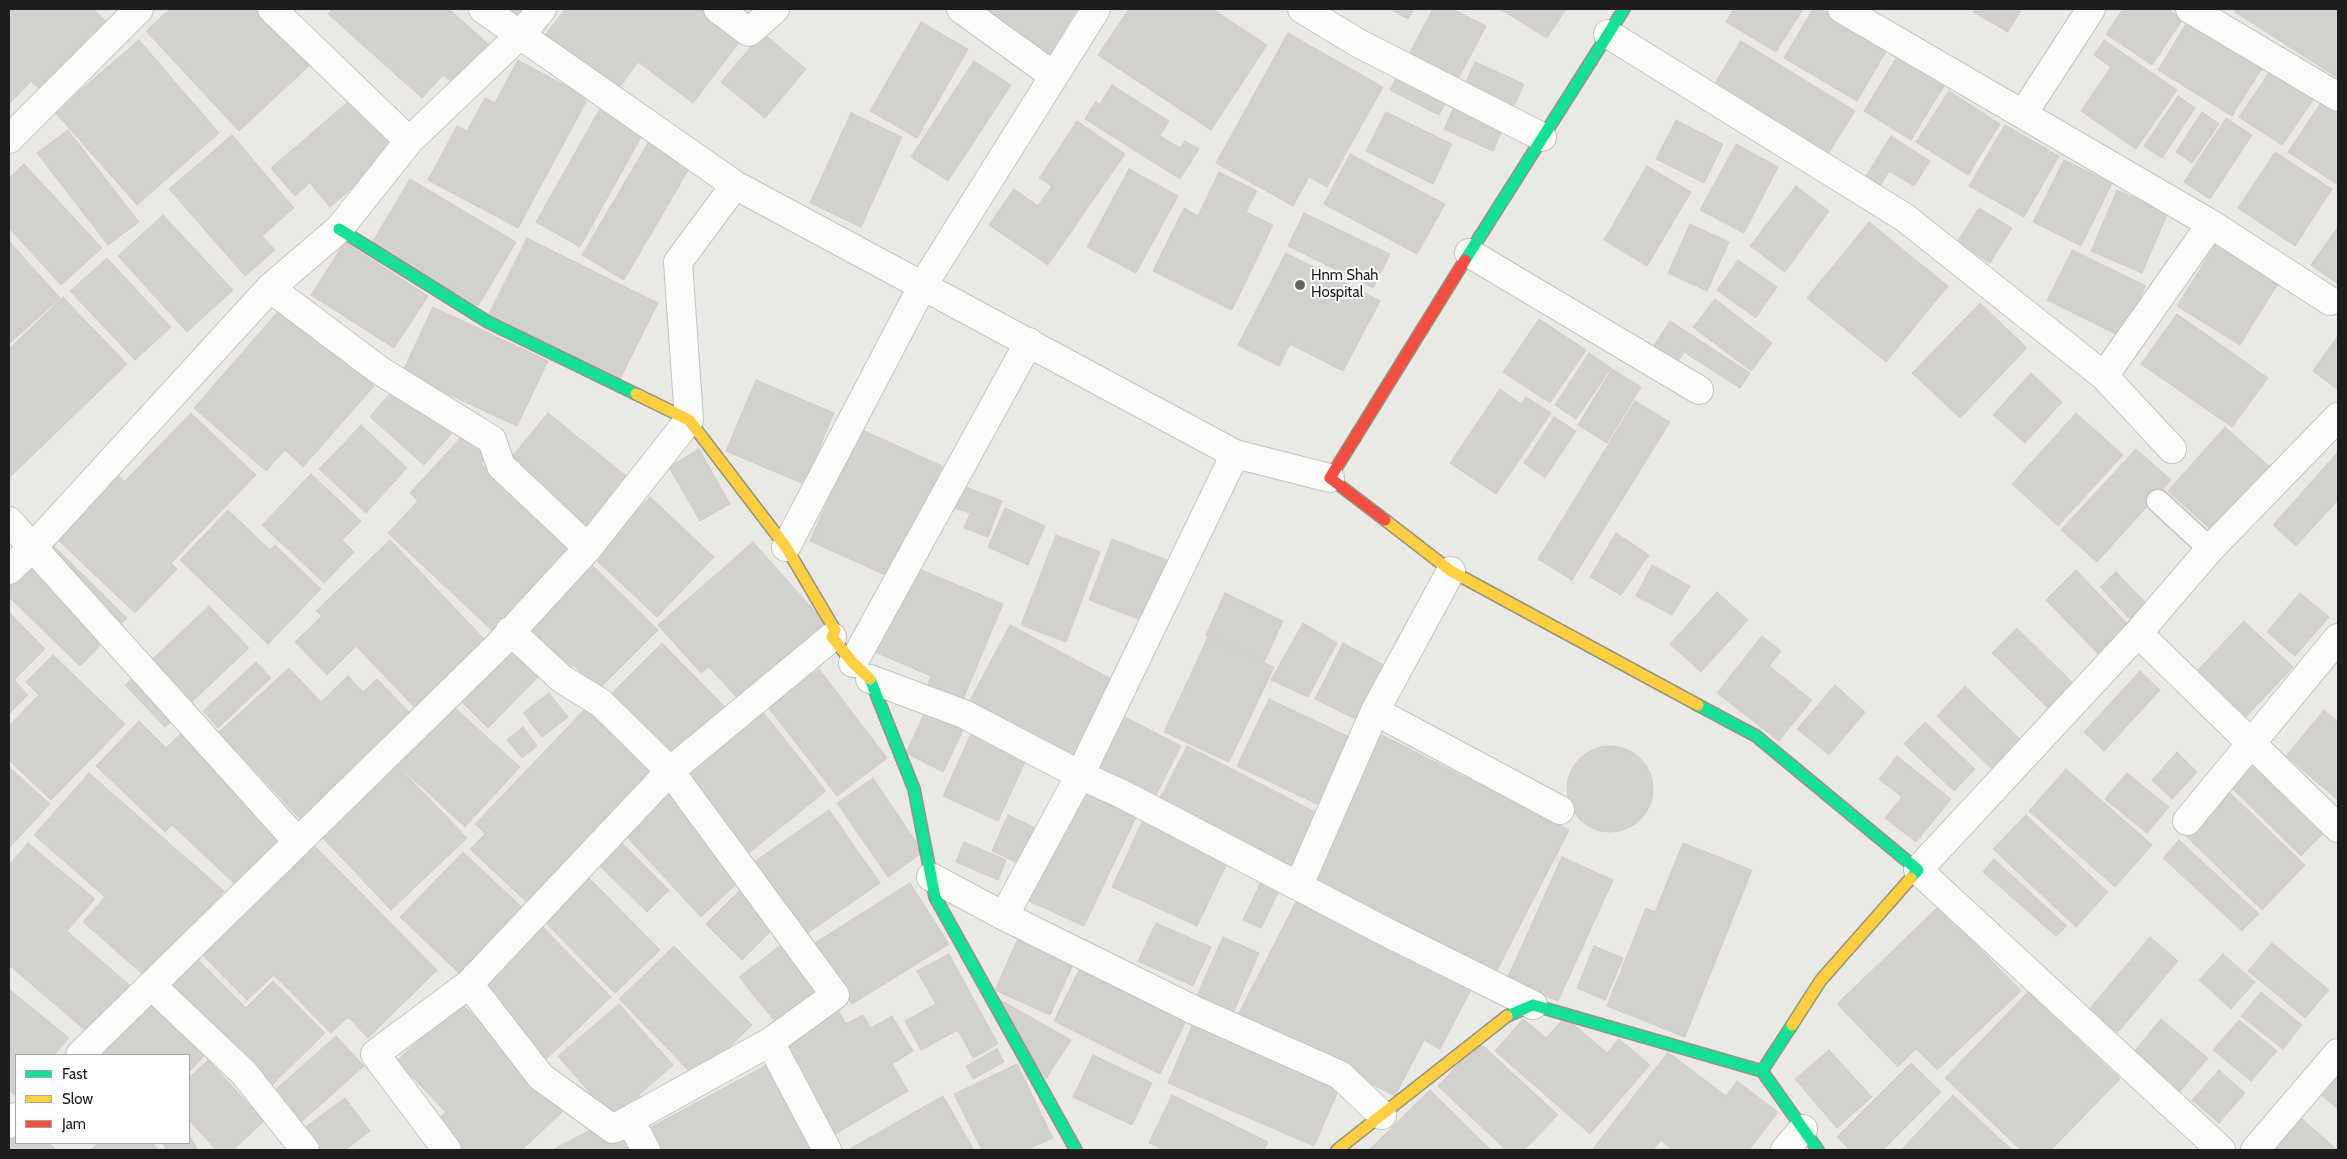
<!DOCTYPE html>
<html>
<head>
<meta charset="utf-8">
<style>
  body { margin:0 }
  #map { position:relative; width:2347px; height:1159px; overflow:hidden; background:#ebe9e5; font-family:Cabin,sans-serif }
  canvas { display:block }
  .frame { position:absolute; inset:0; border:10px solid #1d1d1d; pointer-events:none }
  .legend { position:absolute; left:15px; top:1054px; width:175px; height:90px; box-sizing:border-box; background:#fff; border:1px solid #a5a5a5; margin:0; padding:6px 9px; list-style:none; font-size:15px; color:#1d1d1d }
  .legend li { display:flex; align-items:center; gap:10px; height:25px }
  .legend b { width:25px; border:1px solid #a5a5a5 }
</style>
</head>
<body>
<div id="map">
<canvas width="2347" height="1159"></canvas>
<div class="frame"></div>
<ul class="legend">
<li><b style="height:6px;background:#16e098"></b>Fast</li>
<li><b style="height:6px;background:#ffcf43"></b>Slow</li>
<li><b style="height:6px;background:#f24e42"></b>Jam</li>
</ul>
</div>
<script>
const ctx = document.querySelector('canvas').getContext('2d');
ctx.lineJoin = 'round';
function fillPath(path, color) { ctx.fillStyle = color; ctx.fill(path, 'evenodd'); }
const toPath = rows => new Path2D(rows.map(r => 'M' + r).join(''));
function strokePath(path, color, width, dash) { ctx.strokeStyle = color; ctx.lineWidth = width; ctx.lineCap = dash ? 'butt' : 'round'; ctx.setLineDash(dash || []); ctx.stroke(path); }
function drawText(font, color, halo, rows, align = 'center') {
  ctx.font = font + ' Cabin,sans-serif'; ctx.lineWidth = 4; ctx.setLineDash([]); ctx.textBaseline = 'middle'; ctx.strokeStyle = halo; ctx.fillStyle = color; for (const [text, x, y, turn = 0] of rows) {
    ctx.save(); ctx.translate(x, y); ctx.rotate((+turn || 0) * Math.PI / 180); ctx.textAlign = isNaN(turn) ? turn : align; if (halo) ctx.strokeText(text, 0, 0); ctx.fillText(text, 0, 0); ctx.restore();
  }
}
const building = toPath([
  [9,9,93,9,107,22,41,90,31,81,9,104,9,9],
  [170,9,258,9,310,65,239,131,146,31,170,9],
  [332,9,449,9,495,50,460,89,443,75,422,98,328,14,332,9],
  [496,9,527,9,514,24,496,9],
  [565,9,708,9,744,36,693,103,638,62,616,92,544,37,565,9],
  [947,9,1077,9,1042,67,947,9],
  [1129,9,1212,9,1267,45,1211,130,1098,55,1129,9],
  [1390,9,1414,9,1408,19,1390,9],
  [1433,9,1452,9,1486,26,1439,115,1390,90,1433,9],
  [1500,9,1566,9,1547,38,1500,9],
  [1734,9,1803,9,1776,52,1726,22,1734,9],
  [1813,9,1821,9,1888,48,1857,101,1784,58,1813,9],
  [1975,9,2020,9,2021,10,2008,32,1973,12,1975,9],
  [2123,9,2168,9,2183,19,2152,65,2106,34,2123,9],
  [2236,9,2338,9,2338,78,2235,12,2236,9],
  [2189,19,2264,65,2232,116,2158,70,2189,19],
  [921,22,968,49,917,138,870,111,921,22],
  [763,33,806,69,765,118,721,82,763,33],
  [1288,33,1383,87,1327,187,1309,177,1293,206,1216,163,1288,33],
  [139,40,219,133,137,205,55,112,139,40],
  [2104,40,2177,90,2136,149,2081,111,2111,67,2094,55,2104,40],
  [1741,41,1855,111,1827,156,1713,86,1741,41],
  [1900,52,1947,81,1911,140,1864,111,1900,52],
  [518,60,588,98,518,228,428,180,457,126,467,131,485,98,495,103,518,60],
  [974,61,1011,85,948,181,911,157,974,61],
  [1475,62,1524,84,1493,151,1444,129,1475,62],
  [2273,67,2316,96,2282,145,2239,117,2273,67],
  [1112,85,1169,121,1160,136,1180,148,1185,141,1199,149,1180,179,1085,119,1096,101,1100,104,1112,85],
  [1949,91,2000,124,1968,175,1916,142,1949,91],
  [355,96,400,147,330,207,310,183,295,196,271,168,355,96],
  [2178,96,2195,108,2162,158,2144,146,2178,96],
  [2322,101,2338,112,2338,185,2288,152,2322,101],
  [601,107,645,130,580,247,536,222,601,107],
  [1386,112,1452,144,1433,184,1366,151,1386,112],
  [2202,112,2219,124,2192,163,2176,152,2202,112],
  [851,113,902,137,861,227,810,203,851,113],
  [2226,118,2252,135,2210,199,2184,182,2226,118],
  [1676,120,1723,144,1704,183,1656,159,1676,120],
  [1077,121,1125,154,1048,265,989,225,1014,189,1038,206,1052,186,1039,178,1077,121],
  [2005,125,2059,156,2024,217,1969,186,2005,125],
  [68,130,139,222,108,245,37,153,68,130],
  [232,135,294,208,262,236,275,250,245,276,169,189,232,135],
  [1891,136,1930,161,1914,186,1889,171,1871,202,1856,192,1891,136],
  [648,143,690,167,624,280,582,255,648,143],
  [1736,144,1778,167,1744,233,1700,210,1736,144],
  [2275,152,2332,189,2295,246,2238,208,2275,152],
  [1350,154,1445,204,1417,254,1324,204,1350,154],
  [2064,160,2112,183,2081,246,2033,222,2064,160],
  [24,164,102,248,61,285,9,228,9,178,24,164],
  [1647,166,1691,192,1647,266,1604,240,1647,166],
  [1129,169,1178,196,1136,273,1087,247,1129,169],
  [1219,172,1257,191,1246,212,1273,225,1232,310,1153,271,1184,208,1198,216,1219,172],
  [410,179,516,242,478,306,372,243,410,179],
  [1796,186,1829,211,1785,272,1750,246,1796,186],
  [2117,190,2168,212,2142,273,2091,251,2117,190],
  [1979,208,2012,228,1990,263,1957,242,1979,208],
  [1304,213,1390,254,1373,288,1288,246,1304,213],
  [163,215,233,290,187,332,118,256,163,215],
  [1869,222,1948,286,1886,362,1807,298,1869,222],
  [1690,224,1729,242,1707,291,1668,273,1690,224],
  [2338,227,2338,284,2311,265,2338,227],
  [527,238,658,303,620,379,489,314,527,238],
  [9,241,60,298,9,344,9,241],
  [345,242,428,296,394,348,311,295,345,242],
  [2216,244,2279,282,2240,345,2177,306,2216,244],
  [2072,250,2146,286,2120,336,2047,300,2072,250],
  [1286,253,1380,301,1343,371,1290,344,1279,366,1238,345,1286,253],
  [107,258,171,327,135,360,70,291,107,258],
  [1738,260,1777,287,1756,318,1717,290,1738,260],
  [63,297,127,364,9,478,9,349,63,297],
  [1715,299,1772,343,1751,371,1693,327,1715,299],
  [1980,303,2027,348,1960,418,1912,373,1980,303],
  [283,306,374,386,303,467,285,450,266,471,194,408,283,306],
  [433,307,548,361,517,426,402,373,433,307],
  [2177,314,2268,378,2232,427,2141,364,2177,314],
  [1539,319,1586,350,1550,403,1503,372,1539,319],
  [1670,321,1750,373,1740,388,1684,352,1673,369,1649,353,1670,321],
  [2338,336,2338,390,2313,371,2338,336],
  [1589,353,1611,368,1576,419,1555,405,1589,353],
  [1612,369,1641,387,1607,443,1578,425,1612,369],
  [2031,373,2062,402,2025,443,1993,415,2031,373],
  [756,380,834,413,804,484,726,451,756,380],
  [397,385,453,432,424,465,370,417,397,385],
  [1500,389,1521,404,1526,397,1551,413,1496,494,1450,463,1500,389],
  [1635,401,1670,422,1572,580,1538,559,1635,401],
  [191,413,256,475,171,563,177,569,135,613,56,538,117,474,124,482,191,413],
  [548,413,631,480,589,531,506,464,548,413],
  [2076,413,2123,455,2058,526,2012,484,2076,413],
  [1554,417,1576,431,1545,478,1524,463,1554,417],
  [361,425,407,468,366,513,319,469,361,425],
  [2225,427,2273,470,2216,534,2168,491,2225,427],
  [860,429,942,466,892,578,810,541,860,429],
  [464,434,488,456,481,464,577,553,498,636,388,533,418,501,410,493,464,434],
  [699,449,730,504,700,521,669,467,699,449],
  [2136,449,2171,480,2097,562,2061,530,2136,449],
  [2338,452,2338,500,2296,546,2273,525,2338,452],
  [311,474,361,521,342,540,354,552,324,583,262,525,311,474],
  [963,486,1002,501,988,537,964,528,970,513,954,508,963,486],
  [650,497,714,557,657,617,593,557,650,497],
  [1005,508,1045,526,1028,565,988,547,1005,508],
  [228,510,270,550,275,545,321,589,268,644,180,560,228,510],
  [1616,533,1649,555,1621,595,1590,577,1616,533],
  [1056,535,1100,552,1066,642,1021,625,1056,535],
  [1112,539,1172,562,1149,623,1089,600,1112,539],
  [390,540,486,641,416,709,356,646,327,675,295,642,322,616,316,611,390,540],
  [753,542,827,625,740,701,709,667,701,673,658,625,753,542],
  [51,543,127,618,80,666,9,597,9,586,51,543],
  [589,562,658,630,598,690,573,665,564,674,520,632,589,562],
  [1652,565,1690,586,1672,615,1636,596,1652,565],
  [912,566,1003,604,961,704,926,690,931,676,875,652,912,566],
  [2076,570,2135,632,2105,661,2046,600,2076,570],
  [2116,572,2148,605,2132,621,2100,587,2116,572],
  [1717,592,1748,620,1701,672,1670,644,1717,592],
  [1225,593,1283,621,1264,662,1206,635,1225,593],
  [2300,593,2329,617,2295,656,2267,632,2300,593],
  [209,606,249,648,165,727,125,685,209,606],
  [9,612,45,649,14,680,28,695,9,714,9,612],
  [2244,621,2293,667,2242,721,2193,675,2244,621],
  [1303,623,1337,643,1308,697,1271,680,1303,623],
  [1010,625,1119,683,1075,766,966,708,1010,625],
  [2017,628,2078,688,2053,713,1992,653,2017,628],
  [1762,636,1781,651,1769,666,1812,700,1779,741,1717,693,1762,636],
  [1208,637,1274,667,1229,762,1164,732,1208,637],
  [513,643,543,672,488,728,458,698,513,643],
  [662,643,724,706,674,755,612,693,662,643],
  [1343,643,1384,665,1355,719,1315,699,1343,643],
  [53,655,125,724,51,800,9,760,9,726,39,695,26,682,53,655],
  [256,662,271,678,218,728,203,711,256,662],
  [289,668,321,702,348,676,363,692,377,679,413,716,302,821,219,732,289,668],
  [819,669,887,758,837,796,768,707,819,669],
  [2140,671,2160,690,2104,751,2084,732,2140,671],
  [1835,685,1865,712,1829,755,1797,729,1835,685],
  [1965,686,2022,741,1994,771,1937,716,1965,686],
  [549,693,568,717,542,737,523,713,549,693],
  [1269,699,1356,740,1323,807,1237,766,1269,699],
  [453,706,520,767,465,827,398,765,453,706],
  [928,706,966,724,943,772,906,753,928,706],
  [586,708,658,777,533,908,470,849,485,834,475,824,586,708],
  [2324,710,2338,722,2338,800,2286,756,2324,710],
  [762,711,826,791,745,856,681,776,762,711],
  [1121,715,1181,746,1153,801,1093,772,1121,715],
  [139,721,166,748,187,727,292,827,236,885,172,825,165,832,96,766,139,721],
  [1925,722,1975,769,1954,791,1904,744,1925,722],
  [523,727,537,746,522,758,507,740,523,727],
  [974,727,1030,751,998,821,943,796,974,727],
  [1382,735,1569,830,1494,976,1307,881,1382,735],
  [1187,746,1325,817,1295,875,1157,804,1187,746],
  '1567 789a43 43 0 1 1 86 0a43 43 0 1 1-86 0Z',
  [2177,752,2197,772,2172,799,2152,780,2177,752],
  [1897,756,1951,799,1916,842,1885,818,1902,797,1879,779,1897,756],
  [2256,756,2329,828,2301,856,2228,784,2256,756],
  [395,763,467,838,391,910,320,835,395,763],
  [9,767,50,804,9,848,9,767],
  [2066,769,2152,845,2115,887,2029,811,2066,769],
  [89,773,224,891,147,978,83,922,105,897,34,835,89,773],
  [2127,773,2169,807,2147,833,2105,799,2127,773],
  [873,778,923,852,888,877,837,803,873,778],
  [1084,785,1139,811,1084,926,1029,901,1084,785],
  [2229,792,2305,865,2262,910,2186,836,2229,792],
  [670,793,746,875,701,917,625,835,670,793],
  [829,810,880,883,802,937,751,864,829,810],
  [1008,815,1034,827,1018,863,992,851,1008,815],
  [2026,815,2108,892,2076,927,1993,849,2026,815],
  [1143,820,1229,859,1197,926,1112,887,1143,820],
  [309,840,437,970,368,1038,348,1017,331,1033,274,975,247,1000,197,949,309,840],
  [619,840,669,890,647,912,597,863,619,840],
  [2179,840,2259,914,2242,931,2163,858,2179,840],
  [964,842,1006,860,998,880,956,862,964,842],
  [28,843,95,899,67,931,134,989,93,1037,9,965,9,865,28,843],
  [1683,843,1752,870,1685,1037,1607,1006,1646,908,1655,912,1683,843],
  [463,852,526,911,463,977,400,917,463,852],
  [1562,857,1613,880,1558,1001,1507,979,1562,857],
  [1994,859,2067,926,2056,936,1983,872,1994,859],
  [587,876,660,950,615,993,542,919,587,876],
  [910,883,949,944,852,1004,813,944,910,883],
  [1260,884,1278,893,1261,928,1243,920,1260,884],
  [741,889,777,925,742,960,706,924,741,889],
  [1299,896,1473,986,1440,1049,1424,1040,1395,1096,1238,1015,1299,896],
  [1939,906,2021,991,1937,1070,1916,1049,1898,1067,1837,1004,1939,906],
  [539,923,611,997,540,1065,514,1038,522,1029,478,983,539,923],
  [1156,923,1211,947,1193,986,1138,961,1156,923],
  [1021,932,1076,958,1050,1015,995,990,1021,932],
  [1223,937,1259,953,1230,1020,1193,1004,1223,937],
  [2150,937,2178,961,2113,1038,2085,1014,2150,937],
  [785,942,822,990,777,1024,739,977,785,942],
  [2272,943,2329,990,2305,1018,2248,971,2272,943],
  [674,946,752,1025,697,1079,619,999,674,946],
  [1594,946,1623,958,1605,1000,1577,988,1594,946],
  [949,954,998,1044,973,1058,958,1030,921,1050,905,1021,936,1004,917,971,949,954],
  [2223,954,2255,982,2231,1009,2199,980,2223,954],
  [195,957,246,1008,273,981,325,1033,267,1090,165,987,195,957],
  [1082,964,1188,1017,1160,1074,1054,1021,1082,964],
  [9,989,69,1038,54,1055,16,1055,16,1096,9,1090,9,989],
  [2028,992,2120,1079,2051,1150,2021,1150,1945,1078,2028,992],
  [2261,992,2302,1025,2283,1049,2241,1016,2261,992],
  [995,997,1071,1040,1046,1079,995,997],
  [459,1001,565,1109,522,1150,461,1150,435,1123,446,1112,397,1061,459,1001],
  [149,1003,205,1055,189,1072,189,1055,100,1055,149,1003],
  [619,1004,673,1065,639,1095,645,1102,618,1125,558,1056,619,1004],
  [839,1012,846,1024,863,1015,871,1028,892,1016,913,1051,892,1064,908,1091,832,1136,779,1046,839,1012],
  [1565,1017,1607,1053,1619,1039,1650,1065,1590,1134,1495,1051,1523,1019,1546,1038,1565,1017],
  [1195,1019,1342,1082,1314,1146,1168,1083,1195,1019],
  [2161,1019,2208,1058,2178,1094,2131,1055,2161,1019],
  [2239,1020,2277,1051,2251,1081,2213,1050,2239,1020],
  [336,1036,364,1066,300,1123,273,1092,336,1036],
  [1479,1042,1558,1115,1524,1150,1506,1150,1438,1086,1479,1042],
  [997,1049,1004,1062,973,1079,966,1066,997,1049],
  [1829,1050,1872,1097,1837,1128,1795,1079,1829,1050],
  [1668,1052,1726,1096,1737,1081,1778,1112,1749,1150,1673,1150,1661,1140,1653,1150,1592,1150,1668,1052],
  [2338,1053,2338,1109,2302,1079,2338,1053],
  [1093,1055,1152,1083,1132,1125,1073,1097,1093,1055],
  [208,1060,264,1121,233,1150,216,1150,189,1120,189,1078,208,1060],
  [1911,1063,1941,1092,1883,1150,1850,1150,1837,1137,1911,1063],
  [1017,1064,1053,1138,1026,1150,982,1150,954,1094,1017,1064],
  [765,1066,811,1150,652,1150,642,1132,765,1066],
  [2219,1070,2245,1093,2219,1123,2192,1100,2219,1070],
  [1430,1090,1491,1150,1369,1150,1430,1090],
  [1172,1095,1268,1142,1264,1150,1165,1150,1149,1143,1172,1095],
  [1953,1095,2012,1150,1901,1150,1953,1095],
  [943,1096,974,1150,933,1150,932,1148,928,1150,848,1150,943,1096],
  [345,1098,370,1131,345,1150,321,1150,304,1128,345,1098],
  [2299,1116,2337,1150,2270,1150,2299,1116],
  [604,1123,628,1127,641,1150,552,1150,604,1123],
  [16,1132,16,1143,49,1143,56,1150,9,1150,9,1138,16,1132],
  [189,1135,198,1150,167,1150,162,1143,189,1143,189,1135],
  [99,1143,152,1143,157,1148,155,1150,91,1150,99,1143]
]);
fillPath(building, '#d3d1ce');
strokePath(building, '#cfcbc6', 1);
const lane = toPath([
  [2158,501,2210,549]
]);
const street = toPath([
  [483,9,735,185,1235,454,1330,478],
  [718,9,749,32,775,9],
  [961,9,1054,76],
  [1302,9,1360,44,1542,137],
  [1842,9,2211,224,2104,376,2172,449],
  [2190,9,2338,97],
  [1608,34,1904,217,2104,376],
  [2023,114,2091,9],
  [9,139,139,9],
  [409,141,521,34,542,9],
  [2211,224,2330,301],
  [1469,253,1699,390],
  [270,288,379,370,492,440,501,466,588,548],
  [9,521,298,842],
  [786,547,923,285,1096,9],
  [9,570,33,547,270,288,339,229,409,141,272,9],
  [1451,571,1375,711,1560,810],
  [510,631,562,679,601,703,670,771,835,995,770,1042,613,1129],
  [2138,633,2338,828],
  [853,663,1029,342],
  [870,679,964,714,1080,775,1122,794,1388,933,1533,1005],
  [2187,821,2338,638],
  [931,877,1004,916,1194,1010,1340,1075,1382,1115],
  [1299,885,1375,711],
  [1004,916,1080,775,1235,454],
  [469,984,541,1077,613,1129,623,1125,632,1124,646,1150],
  [152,986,244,1073,305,1150],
  [770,1042,827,1150],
  [80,1055,497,647,588,548,689,420,678,262,735,185],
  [9,1124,16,1117],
  [447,1150,375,1054,469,984,670,771,832,637],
  [1785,1150,1803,1129],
  [2221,1150,1918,870,2138,633,2210,549,2338,417],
  [2255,1150,2338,1053]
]);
const fast = toPath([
  [339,229,488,322,636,394],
  [1465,260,1624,9],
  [870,679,914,789,935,897,1076,1150],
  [1698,705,1756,736,1918,870,1911,878],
  [1507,1016,1533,1005,1762,1071],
  [1792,1025,1762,1071,1818,1150]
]);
const slow = toPath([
  [636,394,689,420,786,547,835,630,832,637,853,663,870,679],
  [1385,520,1451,571,1698,705],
  [1792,1025,1821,980,1911,878],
  [1337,1150,1507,1016]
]);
const jam = toPath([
  [1385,520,1330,478,1465,260]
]);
strokePath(lane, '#c4c3c1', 25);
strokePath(street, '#c4c3c1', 30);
strokePath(fast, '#94957c', 14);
strokePath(slow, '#94957c', 14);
strokePath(jam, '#94957c', 14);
strokePath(lane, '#fcfcfb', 22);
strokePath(street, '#fcfcfb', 28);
strokePath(fast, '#16e098', 11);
strokePath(slow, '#ffcf43', 11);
strokePath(jam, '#f24e42', 11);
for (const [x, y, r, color] of [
  [1300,285,6,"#656463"]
]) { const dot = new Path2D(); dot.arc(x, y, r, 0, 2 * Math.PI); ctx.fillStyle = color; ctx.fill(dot); strokePath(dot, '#fff', 2); }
drawText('15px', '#1d1d1d', '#fff', [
  ["Hnm Shah",1311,276],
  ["Hospital",1311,293]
], 'left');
</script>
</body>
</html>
